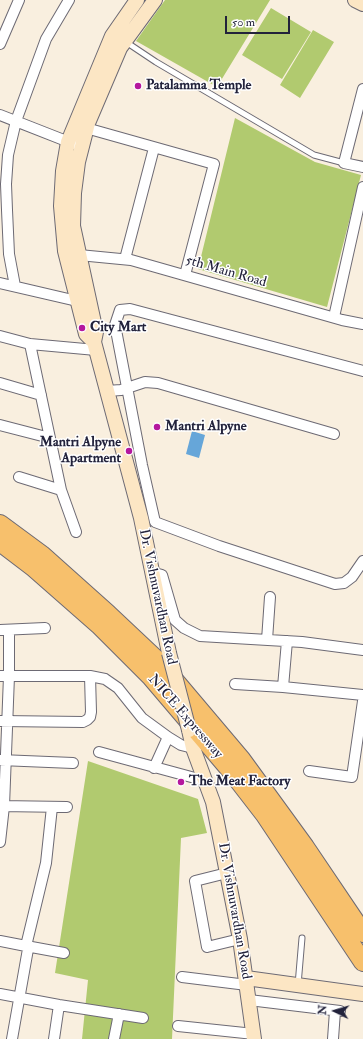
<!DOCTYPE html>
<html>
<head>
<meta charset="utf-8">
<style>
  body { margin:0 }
  #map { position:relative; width:363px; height:1039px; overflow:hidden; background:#f9efdf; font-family:"IM FELL Double Pica",serif }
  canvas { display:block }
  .north { position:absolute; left:315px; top:991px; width:40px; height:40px; -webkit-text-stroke:3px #fff; paint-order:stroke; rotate:275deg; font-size:11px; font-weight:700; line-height:16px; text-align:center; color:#22223b }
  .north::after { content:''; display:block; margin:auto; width:14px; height:18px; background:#22223b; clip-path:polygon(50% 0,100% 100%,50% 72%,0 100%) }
  .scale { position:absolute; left:225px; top:16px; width:65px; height:18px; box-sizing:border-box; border:2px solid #22223b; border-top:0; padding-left:5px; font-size:12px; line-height:14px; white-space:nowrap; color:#22223b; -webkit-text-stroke:3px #fff; paint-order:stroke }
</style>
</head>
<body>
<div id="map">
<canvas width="363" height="1039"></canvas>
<div class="north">N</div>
<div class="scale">50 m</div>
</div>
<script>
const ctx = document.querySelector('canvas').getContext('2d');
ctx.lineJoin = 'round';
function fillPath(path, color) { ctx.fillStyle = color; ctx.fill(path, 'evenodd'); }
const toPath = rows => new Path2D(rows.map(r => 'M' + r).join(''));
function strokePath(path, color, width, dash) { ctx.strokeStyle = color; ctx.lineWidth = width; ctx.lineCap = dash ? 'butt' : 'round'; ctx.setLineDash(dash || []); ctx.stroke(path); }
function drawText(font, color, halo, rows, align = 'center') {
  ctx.font = font + ' "IM FELL Double Pica",serif'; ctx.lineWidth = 3; ctx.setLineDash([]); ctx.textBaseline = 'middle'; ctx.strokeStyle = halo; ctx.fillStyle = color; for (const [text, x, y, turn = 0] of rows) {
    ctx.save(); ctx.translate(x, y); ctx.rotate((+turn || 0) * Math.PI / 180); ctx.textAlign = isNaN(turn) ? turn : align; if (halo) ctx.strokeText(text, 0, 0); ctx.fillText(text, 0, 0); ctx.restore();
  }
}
fillPath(toPath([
  [165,0,270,0,217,87,136,41],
  [271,8,311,32,282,79,242,55],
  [313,30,334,42,300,98,280,85],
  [235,118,315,162,361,175,327,307,198,269],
  [88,761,198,799,207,833,181,838,172,1039,82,1039,88,980,55,973]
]), '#b1ca6f');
fillPath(toPath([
  [192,431,205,435,199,458,186,454]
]), '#66a6d9');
const lane = toPath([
  [126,42,156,62,314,155,344,163],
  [298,985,302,938]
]);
const street = toPath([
  [0,44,19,0],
  [363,89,344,163,363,167],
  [0,115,74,144],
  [86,128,214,164,185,275],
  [79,255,131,260,342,320,363,324],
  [125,259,154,148],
  [0,283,77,301],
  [15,286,9,254,7,210,6,184,8,155,16,121,46,39,69,0],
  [334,317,363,187],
  [0,336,30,344],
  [363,371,130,309,120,310,115,325,142,465,155,522,219,546,335,584,344,583,352,577,363,561],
  [0,383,41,395],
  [107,391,121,390,145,382,158,383,334,434],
  [0,425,50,438],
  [19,477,61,490,30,344,96,350],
  [61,490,76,532],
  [151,572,162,575,175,620,184,628,200,636,302,642,363,650],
  [0,630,45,628],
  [267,640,270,597],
  [287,641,283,687,363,695],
  [0,676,90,676,105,679,118,688,142,718,168,737,181,745,193,748],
  [235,684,283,687],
  [1,721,83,722,87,720,90,717,91,712,90,676],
  [99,752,206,781],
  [0,760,73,763],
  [154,768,168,737],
  [309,771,352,777,363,701],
  [0,806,67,807],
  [52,807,46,863,26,946,64,953],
  [0,842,4,806,9,676,9,630],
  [227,873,195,881,207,947,240,939],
  [0,941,26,946,28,949,12,1039],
  [182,977,247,985],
  [0,994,59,1005,143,1018],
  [249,1000,340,1011],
  [178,1026,254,1034],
  [54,1039,59,1005],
  [114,1039,119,1014],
  [333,1039,335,1011]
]);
const secondary = toPath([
  [155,0,120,48,88,123,78,162,74,193,73,226,96,332,94,342,141,518,169,653],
  [355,0,363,4],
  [94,342,86,334,65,251,61,206,63,171,68,142,112,36,137,0],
  [189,730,193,748,213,802,240,939,254,1039],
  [246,978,363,994]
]);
const highway = toPath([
  [0,524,42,555,108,614,159,662,241,759,305,847,363,933],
  [0,542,33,567,99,625,151,677,231,771,265,815,363,962]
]);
strokePath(lane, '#6d6a74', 7);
strokePath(street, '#6d6a74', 12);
strokePath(secondary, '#6d6a74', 16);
strokePath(highway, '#6d6a74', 20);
strokePath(lane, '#fff', 5);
strokePath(street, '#fff', 10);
strokePath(secondary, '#fce6c4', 14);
strokePath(highway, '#f7c06c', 18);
const secondaryBridge = toPath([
  [169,653,189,730]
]);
strokePath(secondaryBridge, '#6d6a74', 16, []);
strokePath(secondaryBridge, '#fce6c4', 14);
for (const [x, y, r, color] of [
  [138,86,4,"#b5179e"],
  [82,328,4,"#b5179e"],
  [157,427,4,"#b5179e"],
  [129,451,4,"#b5179e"],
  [181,782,4,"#b5179e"]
]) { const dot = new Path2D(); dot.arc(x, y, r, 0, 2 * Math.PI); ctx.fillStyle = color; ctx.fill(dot); strokePath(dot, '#fff', 1.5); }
drawText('bold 14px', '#22223b', '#fff', [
  ["Patalamma Temple",146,86],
  ["City Mart",90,328],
  ["Mantri Alpyne",165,427],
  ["Mantri Alpyne",121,443,"right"],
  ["Apartment",121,459,"right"],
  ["The Meat Factory",189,782]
], 'left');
drawText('14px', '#22223b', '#fff', [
  ["5th Main Road",226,272,16],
  ["Dr. Vishnuvardhan Road",157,597,78],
  ["NICE Expressway",185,717,49],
  ["Dr. Vishnuvardhan Road",234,911,80]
]);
</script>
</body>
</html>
